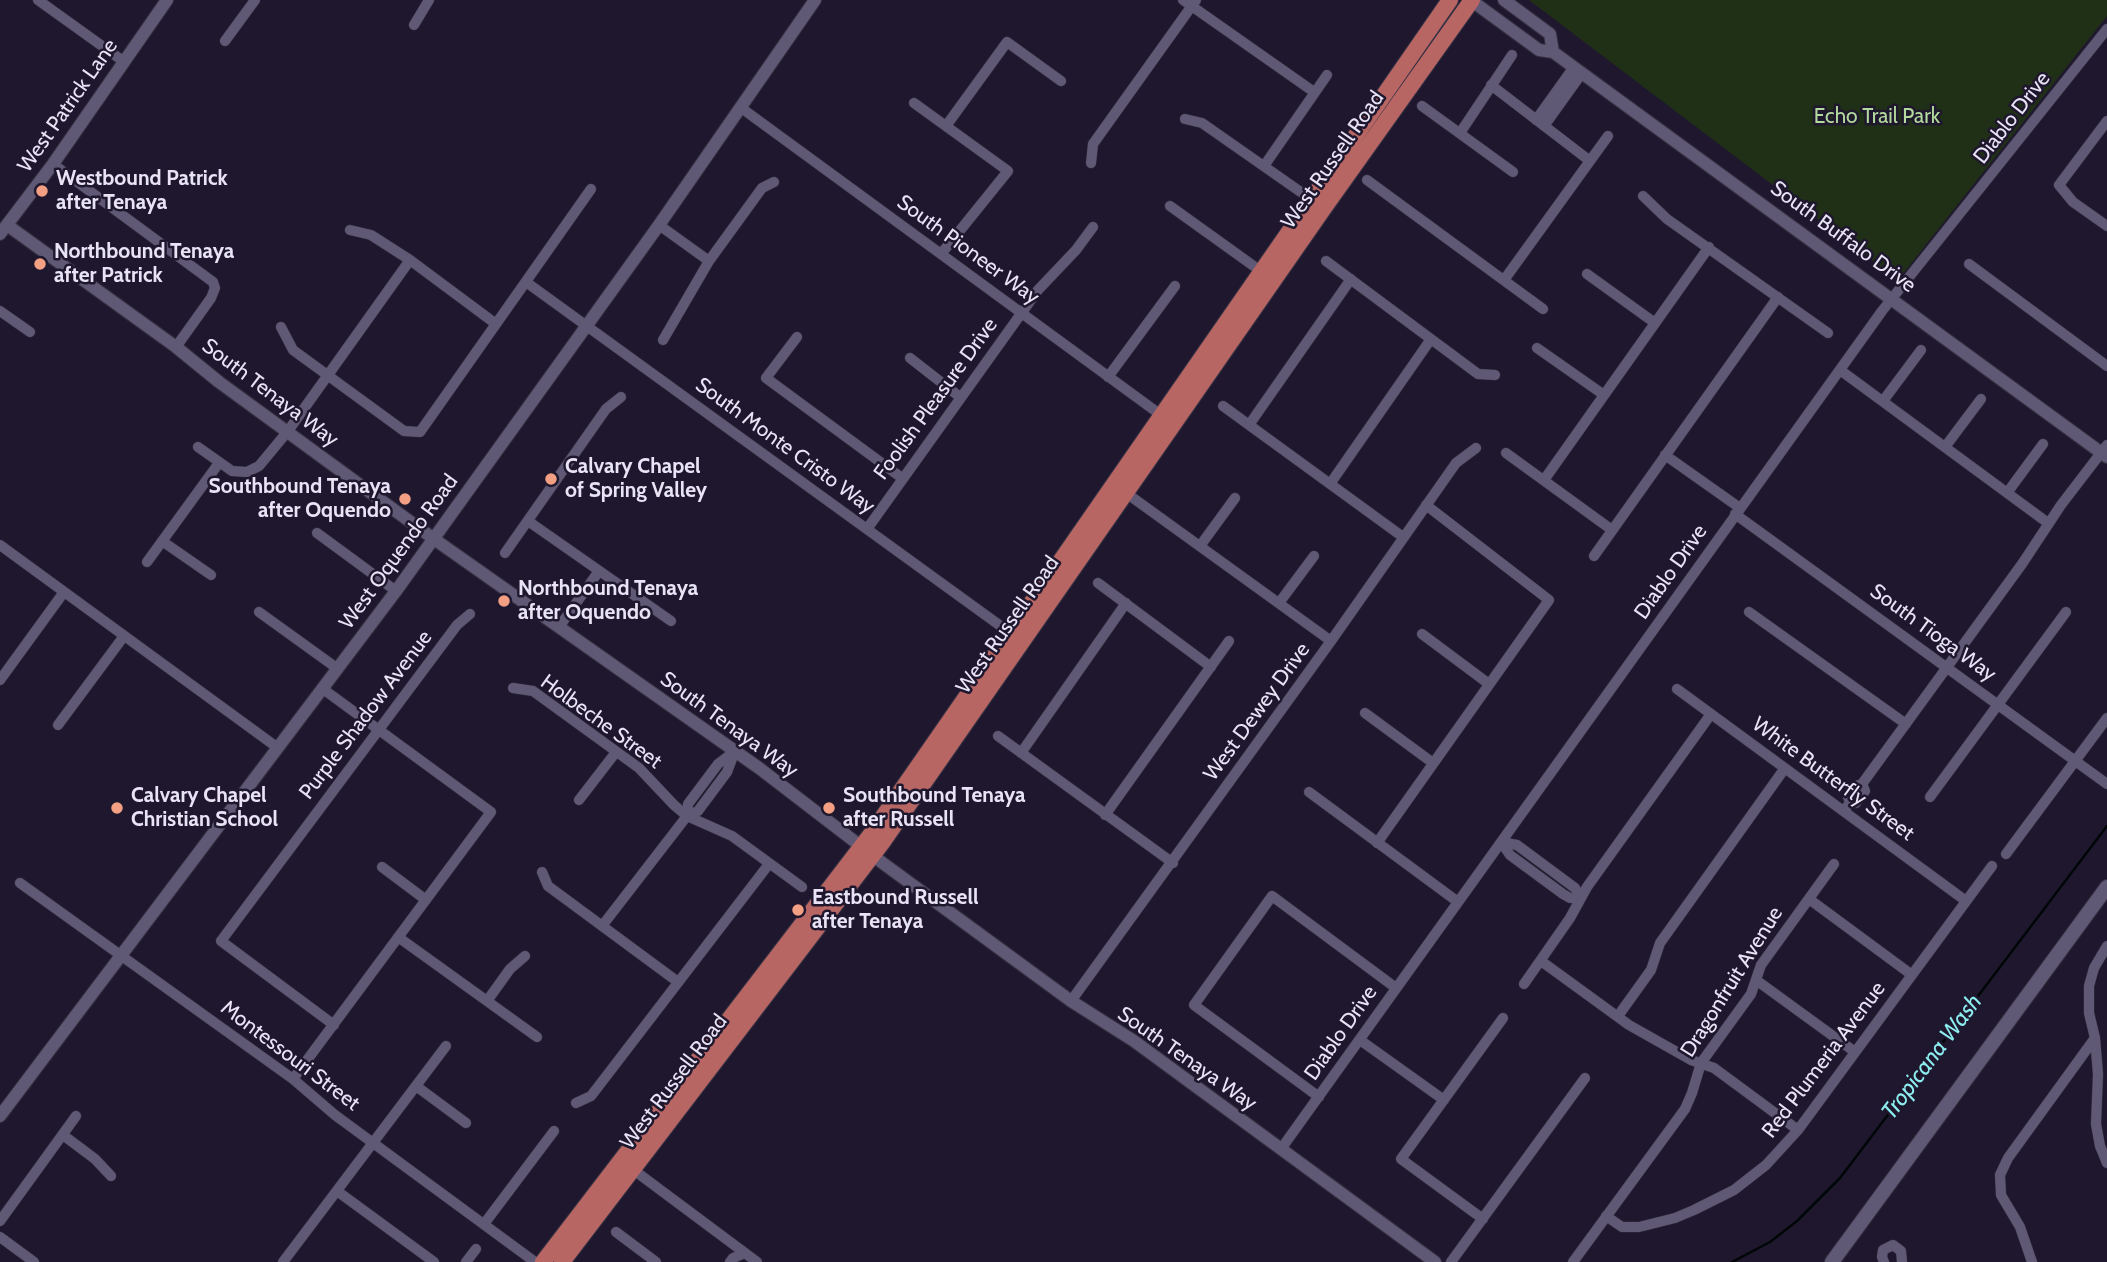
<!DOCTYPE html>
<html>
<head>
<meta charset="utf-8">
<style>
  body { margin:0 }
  canvas { display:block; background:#1e172e }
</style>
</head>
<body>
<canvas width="2107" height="1262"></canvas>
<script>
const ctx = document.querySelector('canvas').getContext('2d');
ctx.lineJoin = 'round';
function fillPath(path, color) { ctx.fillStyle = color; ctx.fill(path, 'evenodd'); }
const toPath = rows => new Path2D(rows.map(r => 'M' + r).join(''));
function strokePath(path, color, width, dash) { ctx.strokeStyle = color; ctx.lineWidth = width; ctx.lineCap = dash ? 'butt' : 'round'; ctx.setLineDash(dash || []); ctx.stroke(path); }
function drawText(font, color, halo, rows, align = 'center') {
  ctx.font = font + ' Cabin,sans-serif'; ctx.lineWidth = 5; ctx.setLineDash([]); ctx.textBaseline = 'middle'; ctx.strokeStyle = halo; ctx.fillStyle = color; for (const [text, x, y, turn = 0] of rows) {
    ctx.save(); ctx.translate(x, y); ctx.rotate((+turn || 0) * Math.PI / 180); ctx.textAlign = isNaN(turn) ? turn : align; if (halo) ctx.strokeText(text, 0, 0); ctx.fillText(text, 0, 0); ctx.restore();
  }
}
fillPath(toPath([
  [1529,0,2107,0,2107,16,1898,280]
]), '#203016');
strokePath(toPath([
  [1732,1262,1770,1242,1797,1221,1840,1178,2107,826]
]), '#000606', 2.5);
const minor = toPath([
  [38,0,123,61],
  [1183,0,1314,92],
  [414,25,429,0],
  [225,41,255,0],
  [1491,85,1590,161],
  [914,103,1008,171,941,254],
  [1422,106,1513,172],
  [740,107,1165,418],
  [1185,119,1202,123,1315,202],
  [1536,120,1574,67],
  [2107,121,2059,185,2073,202,2107,226],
  [946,126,1007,42,1061,81],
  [1544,126,1582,73],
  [1460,133,1512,55],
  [1091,163,1093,144,1196,0],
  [53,164,213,282,215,288,211,298,176,347],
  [1264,166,1327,75],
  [1367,180,1543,309],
  [1643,196,1667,219,1828,333],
  [1170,206,1262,272],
  [659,225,709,261],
  [350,230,371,235,410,260,496,324],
  [1326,261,1478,374,1495,375],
  [1969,264,2107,366],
  [1587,274,1655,323],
  [1504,280,1608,136],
  [526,282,1013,635],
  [0,311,30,332],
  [281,327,293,350,404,431,420,432,591,189],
  [797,337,766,378,902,478],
  [663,340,709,261,762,188,774,182],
  [1537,348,1604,395],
  [910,358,960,397],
  [1840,370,2048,523],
  [1108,377,1175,286],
  [1883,401,1921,350],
  [1223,406,1403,537],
  [1249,425,1351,279],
  [198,447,232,471,247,472,259,466,288,431,410,260],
  [1945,447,1981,399],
  [1506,453,1612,530],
  [1665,455,1740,508],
  [1544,480,1709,247],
  [1330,484,1431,339],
  [1122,490,1331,641],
  [2007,493,2043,444],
  [1735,514,2107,784],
  [528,521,671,621],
  [867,529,1038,290,1076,250,1093,227],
  [317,533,396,591],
  [162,541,211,575],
  [0,545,278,748],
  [1200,546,1235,498],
  [505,553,606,409,621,397],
  [1594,556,1778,297],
  [147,562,219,463],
  [1098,583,1211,667],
  [1279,603,1314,556],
  [259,612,338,669],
  [1749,612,1906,724],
  [559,627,599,571],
  [1422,634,1489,684],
  [0,680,64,592],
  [513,688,533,691,639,768,674,805,687,816,732,836,802,887],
  [1677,689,1966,901],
  [1365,713,1433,763],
  [58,725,124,636],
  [998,736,1173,863],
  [1021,753,1126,603],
  [1309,792,1458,902],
  [1930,797,2066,612],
  [579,800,616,752],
  [1850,803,1848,797,1851,792,1856,786,1862,784,2022,564,2061,505,2107,445],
  [1846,808,1850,803,1856,803,1865,791,1862,784],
  [1105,815,1229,641],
  [687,816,688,804,718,764,735,751],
  [1501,842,1510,855,1563,894,1570,898,1581,898],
  [1501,842,1517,845,1575,888,1581,898],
  [1377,843,1549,600,1426,505],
  [2006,854,2107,718],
  [382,867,426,900],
  [542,872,548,886,678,982],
  [20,883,293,1079,335,1115,535,1262],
  [1809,899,1912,975],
  [602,926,687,816,698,811,727,772,735,751],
  [398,937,537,1037],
  [1541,961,1629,1025,1691,1060,1714,1068,1798,1130],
  [1756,980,1855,1052],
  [1524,984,1570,918,1587,887,1711,714],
  [487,1001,510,969,525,956],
  [1071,1001,1331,641,1456,463,1476,448],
  [1618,1016,1651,970,1660,943,1785,768],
  [334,1025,221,941,457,625,470,614],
  [2095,1038,2098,1074,2096,1124,2100,1146,2107,1163],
  [1360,1040,1444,1100],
  [293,1079,491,812,323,689],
  [416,1086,466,1123],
  [1319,1097,1194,1005,1272,896,1396,988],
  [576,1103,591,1096,769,864],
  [63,1135,95,1159,111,1176],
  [1281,1149,1882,311,2107,29],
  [631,1168,757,1262],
  [337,1191,434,1262],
  [1606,1216,1622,1227,1639,1227,1675,1218,1694,1210,1734,1190,1766,1165,1798,1130,1992,866],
  [1483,1219,1401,1159,1503,1018],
  [0,1221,76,1116],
  [484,1224,554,1131],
  [616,1232,656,1262],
  [0,1237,34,1262],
  [283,1262,446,1046],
  [466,1262,476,1249],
  [730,1262,733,1258,745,1253],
  [1451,1262,1585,1078],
  [1573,1262,1685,1109,1692,1093,1701,1063,1751,994,1761,965,1834,864],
  [1884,1262,1882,1257,1883,1250,1893,1245,1901,1251,1902,1262],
  [2032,1262,2020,1227,2001,1195,2000,1175,2008,1158,2095,1038,2089,1013,2089,986,2094,968,2107,946]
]);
const tertiary = toPath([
  [1504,0,1550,34,1553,52],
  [1472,1,1539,50,1553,52,2107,457],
  [7,225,176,347,219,382,434,539,759,768,884,864,1071,1001,1134,1041,1435,1262],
  [0,234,53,164,167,0],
  [0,1116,396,591,659,225,815,0]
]);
const secondary = toPath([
  [1832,1262,2107,887]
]);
const primary = toPath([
  [543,1262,871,834,1450,0],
  [562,1262,882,843,1324,208,1472,0]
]);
strokePath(minor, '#353042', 11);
strokePath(tertiary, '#353042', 14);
strokePath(secondary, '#353042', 16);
strokePath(primary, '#353042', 18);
strokePath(minor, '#605975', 10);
strokePath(tertiary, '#605975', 12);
strokePath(secondary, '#605975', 14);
strokePath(primary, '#b86663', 16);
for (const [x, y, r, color] of [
  [42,191,7,"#f39f83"],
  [40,264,7,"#f39f83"],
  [551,479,7,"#f39f83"],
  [405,499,7,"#f39f83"],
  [504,601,7,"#f39f83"],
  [117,808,7,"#f39f83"],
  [829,808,7,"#f39f83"],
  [798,910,7,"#f39f83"]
]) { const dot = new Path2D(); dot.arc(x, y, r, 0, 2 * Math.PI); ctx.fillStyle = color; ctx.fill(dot); strokePath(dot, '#1e172e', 2.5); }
drawText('21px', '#e8e4f5', '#1e172e', [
  ["West Patrick Lane",68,106,-55],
  ["Diablo Drive",2012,118,-52],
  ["West Russell Road",1333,160,-55],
  ["South Buffalo Drive",1843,237,36],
  ["South Pioneer Way",968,250,36],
  ["South Tenaya Way",270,393,37],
  ["Foolish Pleasure Drive",936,399,-54],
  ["South Monte Cristo Way",785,446,36],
  ["West Oquendo Road",399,552,-54],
  ["Diablo Drive",1671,572,-55],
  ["West Russell Road",1008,625,-55],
  ["South Tioga Way",1933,633,36],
  ["West Dewey Drive",1257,712,-54],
  ["Purple Shadow Avenue",366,715,-53],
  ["Holbeche Street",601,722,36],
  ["South Tenaya Way",729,725,36],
  ["White Butterfly Street",1833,779,36],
  ["Dragonfruit Avenue",1732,982,-58],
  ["Diablo Drive",1341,1033,-55],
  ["Montessouri Street",290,1056,37],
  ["South Tenaya Way",1187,1059,35],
  ["Red Plumeria Avenue",1824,1060,-53],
  ["West Russell Road",674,1082,-53]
]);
drawText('21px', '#b3da9d', '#1e172e', [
  ["Echo Trail Park",1877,117]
]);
drawText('bold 21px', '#e8e4f5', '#1e172e', [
  ["Westbound Patrick",56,179],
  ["after Tenaya",56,203],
  ["Northbound Tenaya",54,252],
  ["after Patrick",54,276],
  ["Calvary Chapel",565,467],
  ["of Spring Valley",565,491],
  ["Southbound Tenaya",391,487,"right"],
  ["after Oquendo",391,511,"right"],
  ["Northbound Tenaya",518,589],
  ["after Oquendo",518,613],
  ["Calvary Chapel",131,796],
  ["Christian School",131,820],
  ["Southbound Tenaya",843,796],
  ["after Russell",843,820],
  ["Eastbound Russell",812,898],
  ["after Tenaya",812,922]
], 'left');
drawText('italic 23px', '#8deeef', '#1e172e', [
  ["Tropicana Wash",1932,1057,-53]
]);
</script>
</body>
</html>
